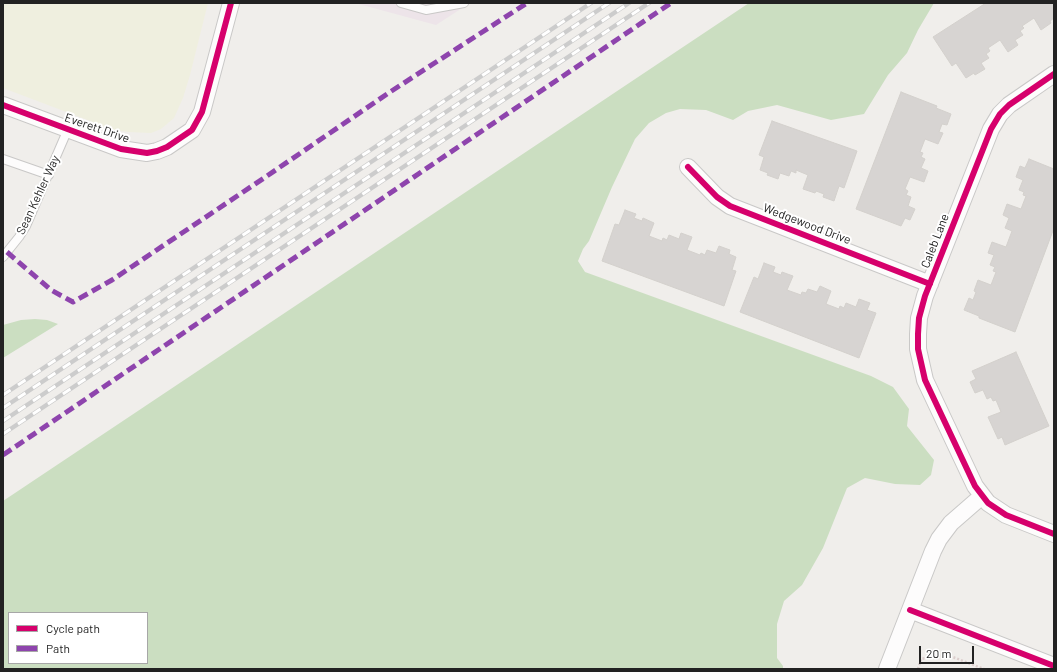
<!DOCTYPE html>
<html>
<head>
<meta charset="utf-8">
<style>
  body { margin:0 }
  #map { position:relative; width:1057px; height:672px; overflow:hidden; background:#f0eeeb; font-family:Barlow,sans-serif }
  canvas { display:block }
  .frame { position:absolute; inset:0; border:4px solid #222; pointer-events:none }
  .legend { position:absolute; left:8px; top:612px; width:140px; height:52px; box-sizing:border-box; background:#fff; border:1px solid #a7a7a7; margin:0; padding:5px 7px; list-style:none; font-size:12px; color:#222 }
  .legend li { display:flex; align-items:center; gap:8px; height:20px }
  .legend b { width:20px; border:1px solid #a7a7a7 }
  .scale { position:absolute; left:919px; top:646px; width:55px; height:18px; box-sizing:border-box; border:2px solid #222; border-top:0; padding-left:5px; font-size:12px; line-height:14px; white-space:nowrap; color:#222; -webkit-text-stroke:3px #fff; paint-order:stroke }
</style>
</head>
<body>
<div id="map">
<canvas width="1057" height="672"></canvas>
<div class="frame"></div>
<ul class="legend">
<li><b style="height:5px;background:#d6006c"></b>Cycle path</li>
<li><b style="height:5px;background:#8e44ad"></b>Path</li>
</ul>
<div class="scale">20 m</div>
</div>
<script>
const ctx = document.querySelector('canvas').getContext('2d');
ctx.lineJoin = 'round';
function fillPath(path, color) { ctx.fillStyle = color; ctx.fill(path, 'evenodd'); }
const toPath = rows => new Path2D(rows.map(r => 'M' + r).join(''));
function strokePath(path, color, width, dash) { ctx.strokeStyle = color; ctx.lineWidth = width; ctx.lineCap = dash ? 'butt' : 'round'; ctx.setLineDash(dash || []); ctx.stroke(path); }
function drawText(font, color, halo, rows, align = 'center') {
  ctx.font = font + ' Barlow,sans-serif'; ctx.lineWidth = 4; ctx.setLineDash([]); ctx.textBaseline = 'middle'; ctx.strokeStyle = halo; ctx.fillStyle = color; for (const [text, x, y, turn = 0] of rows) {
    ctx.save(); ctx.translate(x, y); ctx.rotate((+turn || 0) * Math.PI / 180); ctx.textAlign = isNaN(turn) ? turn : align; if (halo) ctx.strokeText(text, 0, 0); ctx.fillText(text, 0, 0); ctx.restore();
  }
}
fillPath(toPath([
  [355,3,470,3,436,25]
]), '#ede4e9');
fillPath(toPath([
  [3,3,208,3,190,75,183,98,174,118,161,129,151,133,128,132,114,130,3,88]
]), '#efefdf');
fillPath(toPath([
  [749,3,934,3,918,30,907,53,888,75,864,114,831,120,777,105,748,111,733,120,706,110,680,109,666,113,649,123,635,139,612,187,589,241,583,249,578,261,585,272,871,376,893,387,909,409,907,426,934,460,931,475,920,485,895,484,865,478,847,488,823,548,802,585,784,601,777,624,777,658,783,666,783,669,3,669,3,501],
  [9,613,147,613,147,663,9,663],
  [35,319,47,320,58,324,3,358,3,325,21,320]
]), '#cbdec1');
const building = toPath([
  [986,3,1054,3,1054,18,1050,21,1051,23,1041,30,1034,18,1022,26,1024,28,1020,31,1023,35,1015,40,1018,45,1008,52,1000,40,988,48,990,51,986,54,989,58,981,63,985,69,975,75,974,73,966,78,956,63,952,66,933,37,986,3],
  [901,92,937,106,936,108,951,114,947,125,942,124,939,132,943,133,938,144,925,139,920,152,923,153,921,157,925,159,921,168,928,171,924,182,910,177,905,189,908,191,906,195,911,197,908,206,915,209,910,220,905,218,901,226,856,209,901,92],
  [772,121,857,151,844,188,839,186,834,201,823,197,824,194,816,191,815,193,803,189,808,175,796,170,796,173,791,171,789,176,780,173,778,179,767,175,768,173,760,170,764,157,759,155,772,121],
  [1029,159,1054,169,1054,228,1015,332,979,318,979,316,964,310,969,298,973,300,976,292,974,291,978,280,991,285,996,272,993,271,995,267,990,265,994,255,988,253,992,242,1006,247,1012,231,1005,228,1009,218,1003,215,1007,204,1021,209,1026,196,1023,195,1024,192,1019,190,1023,180,1016,177,1020,166,1025,168,1029,159],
  [625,210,636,214,634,218,642,221,643,218,654,223,649,236,662,241,663,238,667,240,669,235,679,239,681,233,692,237,687,250,700,255,701,253,705,255,707,250,716,253,719,246,730,250,729,254,736,257,732,270,736,271,724,306,602,261,615,224,619,225,625,210],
  [764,263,775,267,773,272,781,275,782,272,793,276,787,290,801,295,802,292,806,293,808,289,817,292,820,286,831,291,826,304,839,309,840,306,844,308,846,303,856,307,859,299,870,303,867,310,876,313,859,358,740,312,754,277,758,279,764,263],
  [1016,352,1049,426,1005,445,1002,437,998,439,988,417,1001,412,996,400,993,401,991,397,987,399,983,390,975,393,970,382,976,379,972,371,1016,352]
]);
fillPath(building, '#d7d4d2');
strokePath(building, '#d3d0cc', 1);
const service = toPath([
  [401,3,426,10,464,3],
  [3,159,49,175],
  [3,257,19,237,26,226,68,129]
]);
const minor = toPath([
  [1054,74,1009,105,1000,114,991,129,925,296,919,318,918,334,918,349,925,380,975,486,988,503,1006,515,1054,534],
  [3,105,121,149,147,153,157,151,167,147,192,130,202,112,231,3],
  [688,167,717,197,730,206,930,284],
  [910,610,1054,666],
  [887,669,933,551,939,539,951,523,982,496]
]);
strokePath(service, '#c9c8c7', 10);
strokePath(minor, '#c9c8c7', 18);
strokePath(toPath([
  [918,669,921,659,945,654,984,669]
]), '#dccecd', 2.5, [2, 2]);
strokePath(service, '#fdfcfc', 8);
strokePath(minor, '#fdfcfc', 16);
const rail = toPath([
  [3,395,591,3],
  [3,408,609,3],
  [3,421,629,3],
  [3,434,649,3]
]);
strokePath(rail, '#ccc', 4.5);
strokePath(rail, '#fff', 3, [9]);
strokePath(toPath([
  [7,252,51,290,73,302,112,280,264,178,390,92,527,3],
  [3,455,671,3]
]), '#8e44ad', 5, [10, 5]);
strokePath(toPath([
  [1054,74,1009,105,1000,114,991,129,925,296,919,318,918,334,918,349,925,380,975,486,988,503,1006,515,1054,534],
  [3,105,121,149,147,153,157,151,167,147,192,130,202,112,231,3],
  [688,167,717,197,730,206,930,284],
  [910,610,1054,666]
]), '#d6006c', 6);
drawText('12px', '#222', '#fff', [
  ["Everett Drive",97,128,19],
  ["Sean Kehler Way",38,195,-65],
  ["Wedgewood Drive",807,224,21],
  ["Caleb Lane",935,241,-69]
]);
</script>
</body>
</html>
